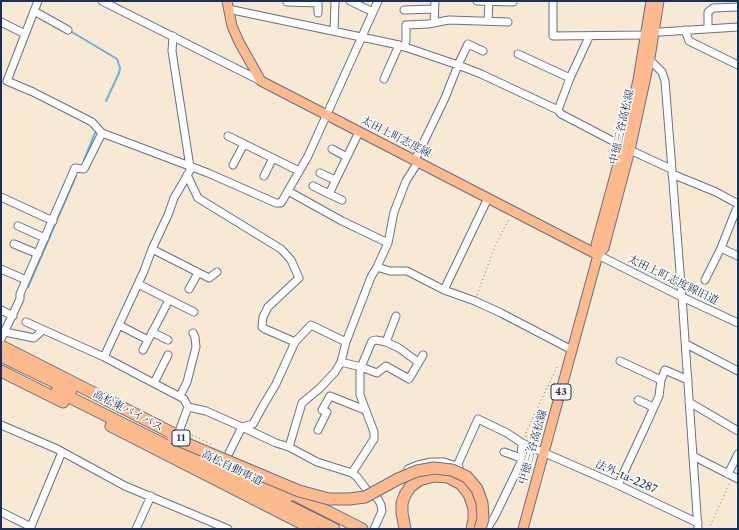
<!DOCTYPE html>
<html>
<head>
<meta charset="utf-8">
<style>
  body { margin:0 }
  #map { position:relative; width:739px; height:530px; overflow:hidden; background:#f7e9d4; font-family:"Libre Caslon Text",serif }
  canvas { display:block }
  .frame { position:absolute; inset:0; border:2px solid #1b2f5e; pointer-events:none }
</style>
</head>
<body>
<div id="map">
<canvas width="739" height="530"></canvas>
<div class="frame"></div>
</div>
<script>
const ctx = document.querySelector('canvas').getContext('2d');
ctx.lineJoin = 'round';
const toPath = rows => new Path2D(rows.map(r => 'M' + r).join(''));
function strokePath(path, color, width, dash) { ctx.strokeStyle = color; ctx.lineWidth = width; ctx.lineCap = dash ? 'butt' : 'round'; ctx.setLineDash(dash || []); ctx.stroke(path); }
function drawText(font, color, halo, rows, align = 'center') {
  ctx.font = font + ' "Libre Caslon Text","Noto Serif JP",serif'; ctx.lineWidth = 3; ctx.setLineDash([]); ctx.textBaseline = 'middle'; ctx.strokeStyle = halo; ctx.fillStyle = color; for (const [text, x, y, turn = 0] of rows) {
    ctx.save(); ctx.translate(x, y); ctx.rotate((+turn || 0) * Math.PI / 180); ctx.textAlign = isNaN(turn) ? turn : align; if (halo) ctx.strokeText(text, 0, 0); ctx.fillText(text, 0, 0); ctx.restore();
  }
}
strokePath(toPath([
  [72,32,117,59,120,68,119,73,106,101],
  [84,160,95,133],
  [28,287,76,176]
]), '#6db0e2', 2);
const minor = toPath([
  [38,1,7,81,33,92,92,122,102,133,208,173,276,203,281,203,308,156,378,1],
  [102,1,261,81],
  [350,1,373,12],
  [477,1,513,2],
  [553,1,553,36,646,35],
  [287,2,318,3],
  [228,9,399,45,458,65,481,74,558,110,561,114,630,150,671,169],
  [404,10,434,9],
  [34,11,68,30],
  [318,13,318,1],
  [488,21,489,1],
  [1,22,25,34],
  [434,23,435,1],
  [708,29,708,12,713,8,738,7],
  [685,30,689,41,738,65],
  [334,31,335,1],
  [650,31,660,32,738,27],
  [173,36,172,51,190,167],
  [404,47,406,41,406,25,428,24,449,20,508,22],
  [518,54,570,78,558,110],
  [647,57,662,72,665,81,682,297,698,529],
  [570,78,589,37],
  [384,79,399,45],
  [228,136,299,171],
  [332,149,347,157],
  [415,160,445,98,458,65,468,44,483,51],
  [233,165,244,144],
  [320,173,335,180],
  [672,174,716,192,738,204],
  [187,175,198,198,281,249,291,260,299,278,268,307,263,317,262,327,265,329,295,342,311,325,346,342],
  [264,176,273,158],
  [313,186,329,194,359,132],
  [288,191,342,221,388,243],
  [329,194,342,200],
  [1,197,53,221],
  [18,226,45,238],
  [14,244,38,254],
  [721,248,738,256],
  [152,249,209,278,217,272],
  [598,255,682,297,738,323],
  [377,267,390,271,407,271,444,290,475,301,501,313,572,350],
  [1,269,26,280],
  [705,280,721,248,736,210,738,209],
  [138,284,194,312],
  [189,289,198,273],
  [444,290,488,198],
  [1,310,13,316],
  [26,322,104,357],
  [119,325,148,340],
  [5,332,34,338,43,330],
  [152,332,168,340],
  [1,339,20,299,20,294,75,168,84,169,102,133],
  [386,342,396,316],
  [686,344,738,371],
  [143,350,169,300],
  [620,361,661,380],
  [418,362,399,348,386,342,376,340,372,341,361,367,377,373,386,366,409,379,423,355],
  [154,383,168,355],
  [180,396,187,382,196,347,195,337,193,333],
  [638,400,653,407],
  [689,402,738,431],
  [188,407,206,411,242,427,229,453],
  [1,425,57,449,125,486,228,529],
  [242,427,276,443,289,447,317,462,352,473],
  [242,427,253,424,264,404,276,384,295,342],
  [180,429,188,407,184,399,104,357,144,271,152,249,168,215,174,198,192,167],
  [318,430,327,412,322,410,330,396,365,410],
  [289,447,302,403,320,388,335,372,341,362],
  [504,452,521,458],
  [693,456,738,479],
  [457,466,478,419,507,433,522,443,618,485,698,523],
  [408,469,418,465,431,462,444,462,459,467],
  [728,474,738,454],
  [618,485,645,427,659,396,661,380,665,370,688,380],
  [1,512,31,527],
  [30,529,62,452],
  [136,529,151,496],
  [374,529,382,511,381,505,378,499,367,490,357,477,352,473,374,439,374,432,360,395,360,373,361,367,341,362,346,342,371,277,377,267,388,243,394,212,406,181,418,162],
  [487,529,495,516,521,462,522,443]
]);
const major = toPath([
  [227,1,232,26,239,42,261,81,598,255],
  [598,255,596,245,623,146,638,80,651,1],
  [523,529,598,255,604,248,630,150,650,58,659,1]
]);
const highway = toPath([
  [1,346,184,439],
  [1,356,71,390],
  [1,371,63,402],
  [57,391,334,529],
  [111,426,313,529],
  [234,469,288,496],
  [283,489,362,529],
  [405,529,402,513,402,503,405,495,410,487,419,480,434,476,448,477,461,484,469,494,474,508,474,520,472,529]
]);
strokePath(minor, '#687087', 9);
strokePath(major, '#687087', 11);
strokePath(highway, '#687087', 13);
strokePath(toPath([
  [477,295,495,246,509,219],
  [192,435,211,444],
  [526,437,526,432,558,365],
  [709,529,730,482]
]), '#687087', 1, [1, 3]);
strokePath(minor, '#fff', 7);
strokePath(major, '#fcba8e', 9);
strokePath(highway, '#fcba8e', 11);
const highwayBridge = toPath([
  [173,438,299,491,329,499,349,499,365,497,398,479,417,471,434,468,452,470,467,477,477,489,482,503,483,519,480,529]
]);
strokePath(highwayBridge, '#687087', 13, []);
strokePath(highwayBridge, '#fcba8e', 11);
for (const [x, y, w] of [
  [561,392,20],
  [181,438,18]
]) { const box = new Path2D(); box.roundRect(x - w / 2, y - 8, w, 16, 3); ctx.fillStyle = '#fdfcf7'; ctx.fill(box); strokePath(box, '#1b2f5e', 1); }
drawText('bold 10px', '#1b2f5e', null, [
  ["43",561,392],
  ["11",181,438]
]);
drawText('11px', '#1b2f5e', '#fdfcf7', [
  ["中徳三谷高松線",622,127,-77],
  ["太田上町志度線",396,137,27],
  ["太田上町志度線旧道",673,280,26],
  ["高松東バイパス",128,411,27],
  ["中徳三谷高松線",533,447,-74],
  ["高松自動車道",232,468,26],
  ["法外-ta-2287",626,477,24]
]);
</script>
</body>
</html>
